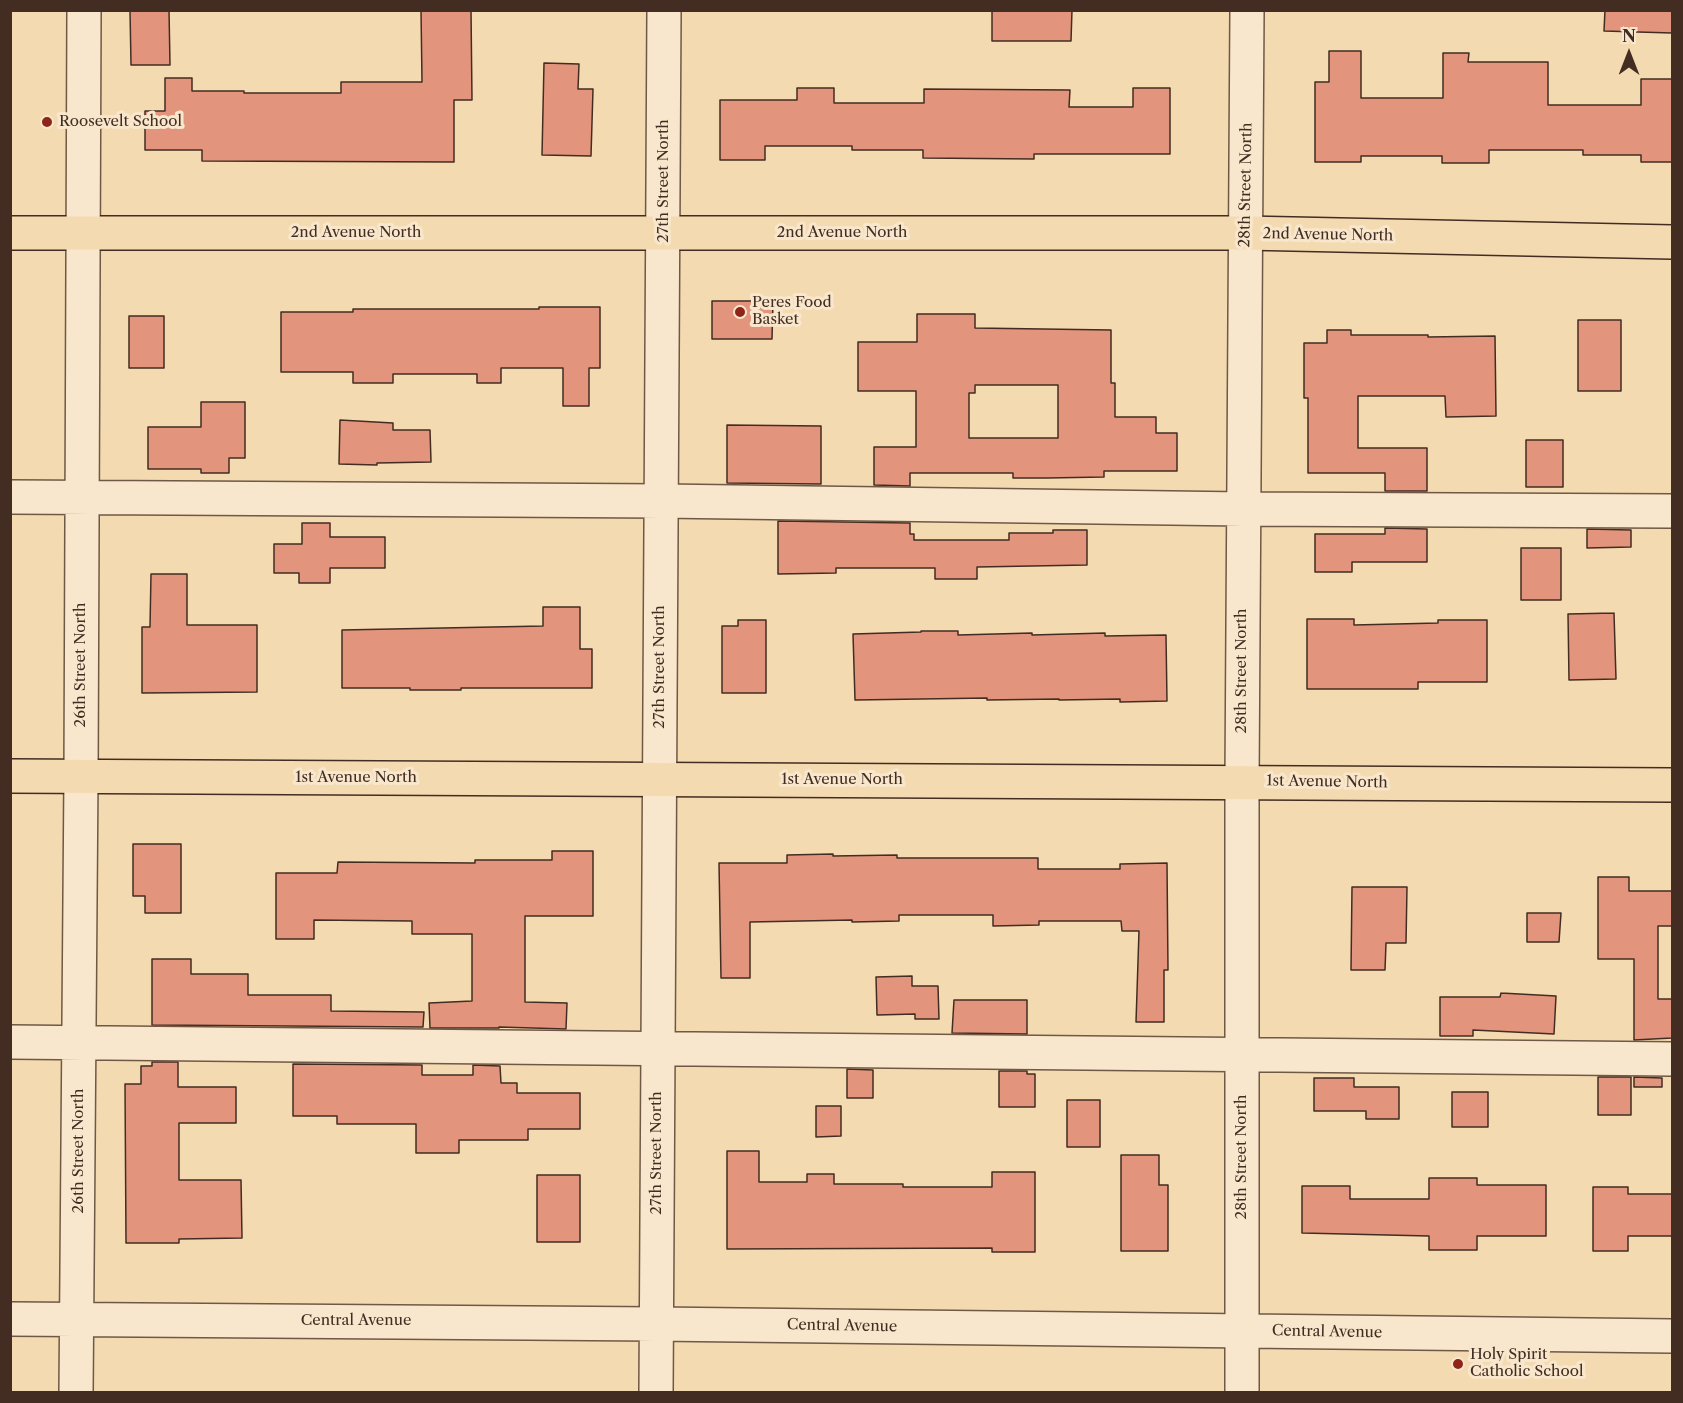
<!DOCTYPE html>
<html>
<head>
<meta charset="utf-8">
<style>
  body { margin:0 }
  #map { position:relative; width:1683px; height:1403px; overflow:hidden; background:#f4dab1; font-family:"Libre Caslon Text",serif }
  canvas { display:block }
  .frame { position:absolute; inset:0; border:12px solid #432d22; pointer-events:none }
  .north { position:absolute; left:1599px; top:24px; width:60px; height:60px; -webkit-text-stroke:4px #f8e7cc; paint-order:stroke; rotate:0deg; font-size:16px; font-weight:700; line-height:24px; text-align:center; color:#432d22 }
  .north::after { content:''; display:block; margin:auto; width:21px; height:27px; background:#432d22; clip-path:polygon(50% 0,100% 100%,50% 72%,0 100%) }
</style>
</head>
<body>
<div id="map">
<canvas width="1683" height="1403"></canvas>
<div class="frame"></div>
<div class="north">N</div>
</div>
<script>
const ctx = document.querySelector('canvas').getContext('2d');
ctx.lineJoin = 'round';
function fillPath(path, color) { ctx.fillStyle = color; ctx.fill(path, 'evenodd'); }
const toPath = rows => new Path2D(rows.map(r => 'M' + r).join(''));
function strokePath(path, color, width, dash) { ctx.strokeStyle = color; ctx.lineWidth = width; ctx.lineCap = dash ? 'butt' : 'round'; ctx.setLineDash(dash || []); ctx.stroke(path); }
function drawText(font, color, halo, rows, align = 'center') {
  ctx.font = font + ' "Libre Caslon Text",serif'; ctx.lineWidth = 6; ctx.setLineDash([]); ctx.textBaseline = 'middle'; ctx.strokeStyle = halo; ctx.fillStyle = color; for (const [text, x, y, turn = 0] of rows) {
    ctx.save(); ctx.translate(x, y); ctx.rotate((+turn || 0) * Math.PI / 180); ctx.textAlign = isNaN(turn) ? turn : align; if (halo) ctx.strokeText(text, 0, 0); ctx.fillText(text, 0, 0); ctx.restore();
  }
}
const building = toPath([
  [130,10,169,10,170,65,131,65,130,10],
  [421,10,471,10,472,100,454,100,454,162,202,161,202,150,145,150,145,111,165,111,165,78,192,78,192,91,244,91,244,93,341,93,341,82,422,82,421,10],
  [992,10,1072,10,1071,41,992,41,992,10],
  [1605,10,1672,10,1672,33,1604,31,1605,10],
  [1329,51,1361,51,1361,98,1443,98,1443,53,1469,53,1468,62,1548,62,1548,105,1641,105,1641,79,1672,79,1672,162,1641,162,1641,155,1583,155,1583,150,1489,150,1489,163,1442,163,1442,156,1361,156,1361,162,1315,162,1315,82,1329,82,1329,51],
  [544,63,579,64,578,89,593,89,591,156,542,155,544,63],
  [797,88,834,88,834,103,924,103,924,89,1070,90,1069,107,1133,107,1133,88,1170,88,1170,154,1034,154,1034,159,923,158,923,150,852,150,852,146,765,146,765,160,720,160,720,100,797,100,797,88],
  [712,301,773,301,772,339,712,339,712,301],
  [539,307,600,307,600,368,589,368,589,406,563,406,563,368,501,368,501,383,477,383,477,374,393,374,393,383,353,383,353,372,281,372,281,312,353,312,353,309,539,309,539,307],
  [917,314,975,314,975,328,1111,330,1111,383,1115,383,1115,417,1156,417,1156,433,1177,433,1177,471,1104,471,1104,477,1047,478,1013,478,1013,473,910,473,910,486,874,485,874,447,916,447,916,391,858,391,858,342,917,342,917,314],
  [975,385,1058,385,1058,438,969,438,969,393,975,393,975,385],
  [129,316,164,316,164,368,129,368,129,316],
  [1578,320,1621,320,1621,391,1578,391,1578,320],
  [1327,330,1351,330,1351,335,1428,335,1428,337,1495,336,1496,416,1446,417,1445,396,1358,396,1358,448,1427,448,1427,491,1385,491,1385,473,1308,473,1308,398,1304,398,1304,343,1327,343,1327,330],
  [201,402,245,402,245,458,229,458,229,473,201,473,201,469,148,469,148,427,201,427,201,402],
  [340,420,393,423,393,430,430,430,431,462,377,463,377,465,339,464,340,420],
  [727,425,821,426,821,484,727,483,727,425],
  [1526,440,1563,440,1563,487,1526,487,1526,440],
  [778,521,910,523,910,534,914,534,914,540,1009,540,1009,533,1053,533,1053,530,1087,530,1087,565,977,567,977,579,935,579,935,568,836,568,836,573,778,574,778,521],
  [302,523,330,523,330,537,385,537,385,568,330,568,330,583,299,583,299,573,274,573,274,544,302,544,302,523],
  [1385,528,1427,529,1427,562,1352,562,1352,572,1315,572,1315,534,1385,534,1385,528],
  [1587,529,1631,530,1631,547,1587,548,1587,529],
  [1521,548,1561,548,1561,600,1521,600,1521,548],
  [151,574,187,574,187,625,257,625,257,692,142,693,142,627,150,627,151,574],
  [543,607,580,607,580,649,592,649,592,688,461,688,461,690,410,690,410,688,342,688,342,630,543,626,543,607],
  [1614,613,1616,679,1569,680,1568,614,1614,613],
  [1307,619,1354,619,1354,625,1438,623,1438,620,1487,620,1487,682,1418,682,1418,689,1307,689,1307,619],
  [738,620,766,620,766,693,722,693,722,626,738,626,738,620],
  [921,631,958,631,958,635,1032,633,1032,635,1105,633,1105,636,1166,635,1167,701,1120,702,1120,699,1059,700,1059,699,987,700,987,698,855,700,853,634,921,632,921,631],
  [133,844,181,844,181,913,145,913,145,896,133,896,133,844],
  [552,851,593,851,593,916,525,916,525,1002,567,1003,566,1029,499,1027,499,1028,430,1028,429,1003,472,1001,472,934,412,934,412,921,314,920,314,939,276,939,276,873,337,873,338,862,475,863,475,860,552,860,552,851],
  [833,854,833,856,897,855,897,858,1038,858,1038,869,1120,869,1120,864,1167,863,1168,970,1164,970,1164,1022,1136,1022,1139,931,1122,931,1121,921,1039,921,1039,925,993,926,993,915,899,915,899,921,852,922,852,920,750,922,750,978,721,978,719,863,787,863,787,855,833,854],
  [1598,877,1629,877,1629,891,1672,891,1672,926,1658,926,1658,999,1672,999,1672,1038,1634,1040,1634,959,1598,959,1598,877],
  [1352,887,1407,887,1406,943,1386,943,1385,970,1351,970,1352,887],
  [1527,913,1561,913,1559,942,1527,942,1527,913],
  [152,959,191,959,191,974,248,974,248,995,331,995,331,1011,424,1012,423,1027,152,1025,152,959],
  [912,976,912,986,938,986,939,1019,915,1019,915,1014,877,1015,876,977,912,976],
  [1501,993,1556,996,1554,1034,1473,1030,1473,1036,1440,1036,1440,997,1500,997,1501,993],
  [954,1000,1027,1000,1027,1034,952,1033,954,1000],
  [152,1062,178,1062,178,1087,236,1087,236,1123,179,1123,179,1180,241,1180,242,1238,179,1239,179,1243,126,1243,125,1084,141,1084,141,1066,152,1066,152,1062],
  [293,1064,422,1065,422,1075,473,1075,473,1065,500,1066,501,1083,517,1083,517,1093,580,1093,580,1129,528,1129,528,1140,459,1140,459,1153,416,1153,416,1124,337,1124,337,1116,293,1116,293,1064],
  [847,1069,873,1070,873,1098,847,1098,847,1069],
  [999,1071,1027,1071,1027,1074,1035,1074,1035,1107,999,1107,999,1071],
  [1598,1077,1631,1077,1631,1115,1598,1115,1598,1077],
  [1634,1077,1662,1078,1662,1087,1634,1087,1634,1077],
  [1314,1078,1354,1078,1354,1087,1399,1087,1399,1119,1366,1119,1366,1111,1314,1111,1314,1078],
  [1452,1092,1488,1092,1488,1127,1452,1127,1452,1092],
  [1067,1100,1100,1100,1100,1147,1067,1147,1067,1100],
  [816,1106,841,1106,841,1136,816,1137,816,1106],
  [727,1151,759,1151,759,1182,807,1182,807,1174,834,1174,834,1184,903,1184,903,1187,992,1187,992,1172,1035,1172,1035,1252,992,1252,992,1248,727,1249,727,1151],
  [1121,1155,1159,1155,1159,1185,1168,1185,1168,1251,1121,1251,1121,1155],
  [537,1175,580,1175,580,1242,537,1242,537,1175],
  [1429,1178,1477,1178,1477,1185,1546,1185,1546,1236,1477,1236,1477,1250,1429,1250,1429,1236,1302,1233,1302,1186,1350,1186,1350,1199,1429,1199,1429,1178],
  [1593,1187,1628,1187,1628,1194,1672,1194,1672,1236,1628,1236,1628,1251,1593,1251,1593,1187]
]);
fillPath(building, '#e2947c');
strokePath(building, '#432d22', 1.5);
const minor = toPath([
  [10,497,662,501,1243,509,1672,511],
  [10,1042,1672,1059],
  [10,1319,656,1324,1672,1336],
  [76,1392,81,776,84,10],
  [656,1392,664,10],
  [1242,1392,1242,781,1247,10]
]);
const major = toPath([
  [10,233,1245,233,1672,242],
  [10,776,1672,785]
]);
strokePath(minor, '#6f5846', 36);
strokePath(major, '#432d22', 36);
strokePath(minor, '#f8e7cc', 33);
strokePath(major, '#f4dab1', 33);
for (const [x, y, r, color] of [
  [47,122,6,"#8f2418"],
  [740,312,6,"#8f2418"],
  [1458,1364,6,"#8f2418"]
]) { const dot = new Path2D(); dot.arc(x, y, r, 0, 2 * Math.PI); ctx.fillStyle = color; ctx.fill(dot); strokePath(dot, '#f8e7cc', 2); }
drawText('15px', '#432d22', '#f8e7cc', [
  ["Roosevelt School",59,122],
  ["Peres Food",752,303],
  ["Basket",752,320],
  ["Holy Spirit",1470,1355],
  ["Catholic School",1470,1372]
], 'left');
drawText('15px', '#432d22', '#f8e7cc', [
  ["27th Street North",664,181,-90],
  ["28th Street North",1246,185,-89],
  ["2nd Avenue North",356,233],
  ["2nd Avenue North",842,233],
  ["2nd Avenue North",1328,235,1],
  ["26th Street North",81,665,-90],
  ["27th Street North",660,667,-90],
  ["28th Street North",1242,671,-90],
  ["1st Avenue North",356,778],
  ["1st Avenue North",842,780],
  ["1st Avenue North",1327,782,1],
  ["26th Street North",79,1151,-90],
  ["27th Street North",657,1153,-90],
  ["28th Street North",1242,1157,-90],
  ["Central Avenue",356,1321],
  ["Central Avenue",842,1326,1],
  ["Central Avenue",1327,1332,1]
]);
</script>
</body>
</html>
